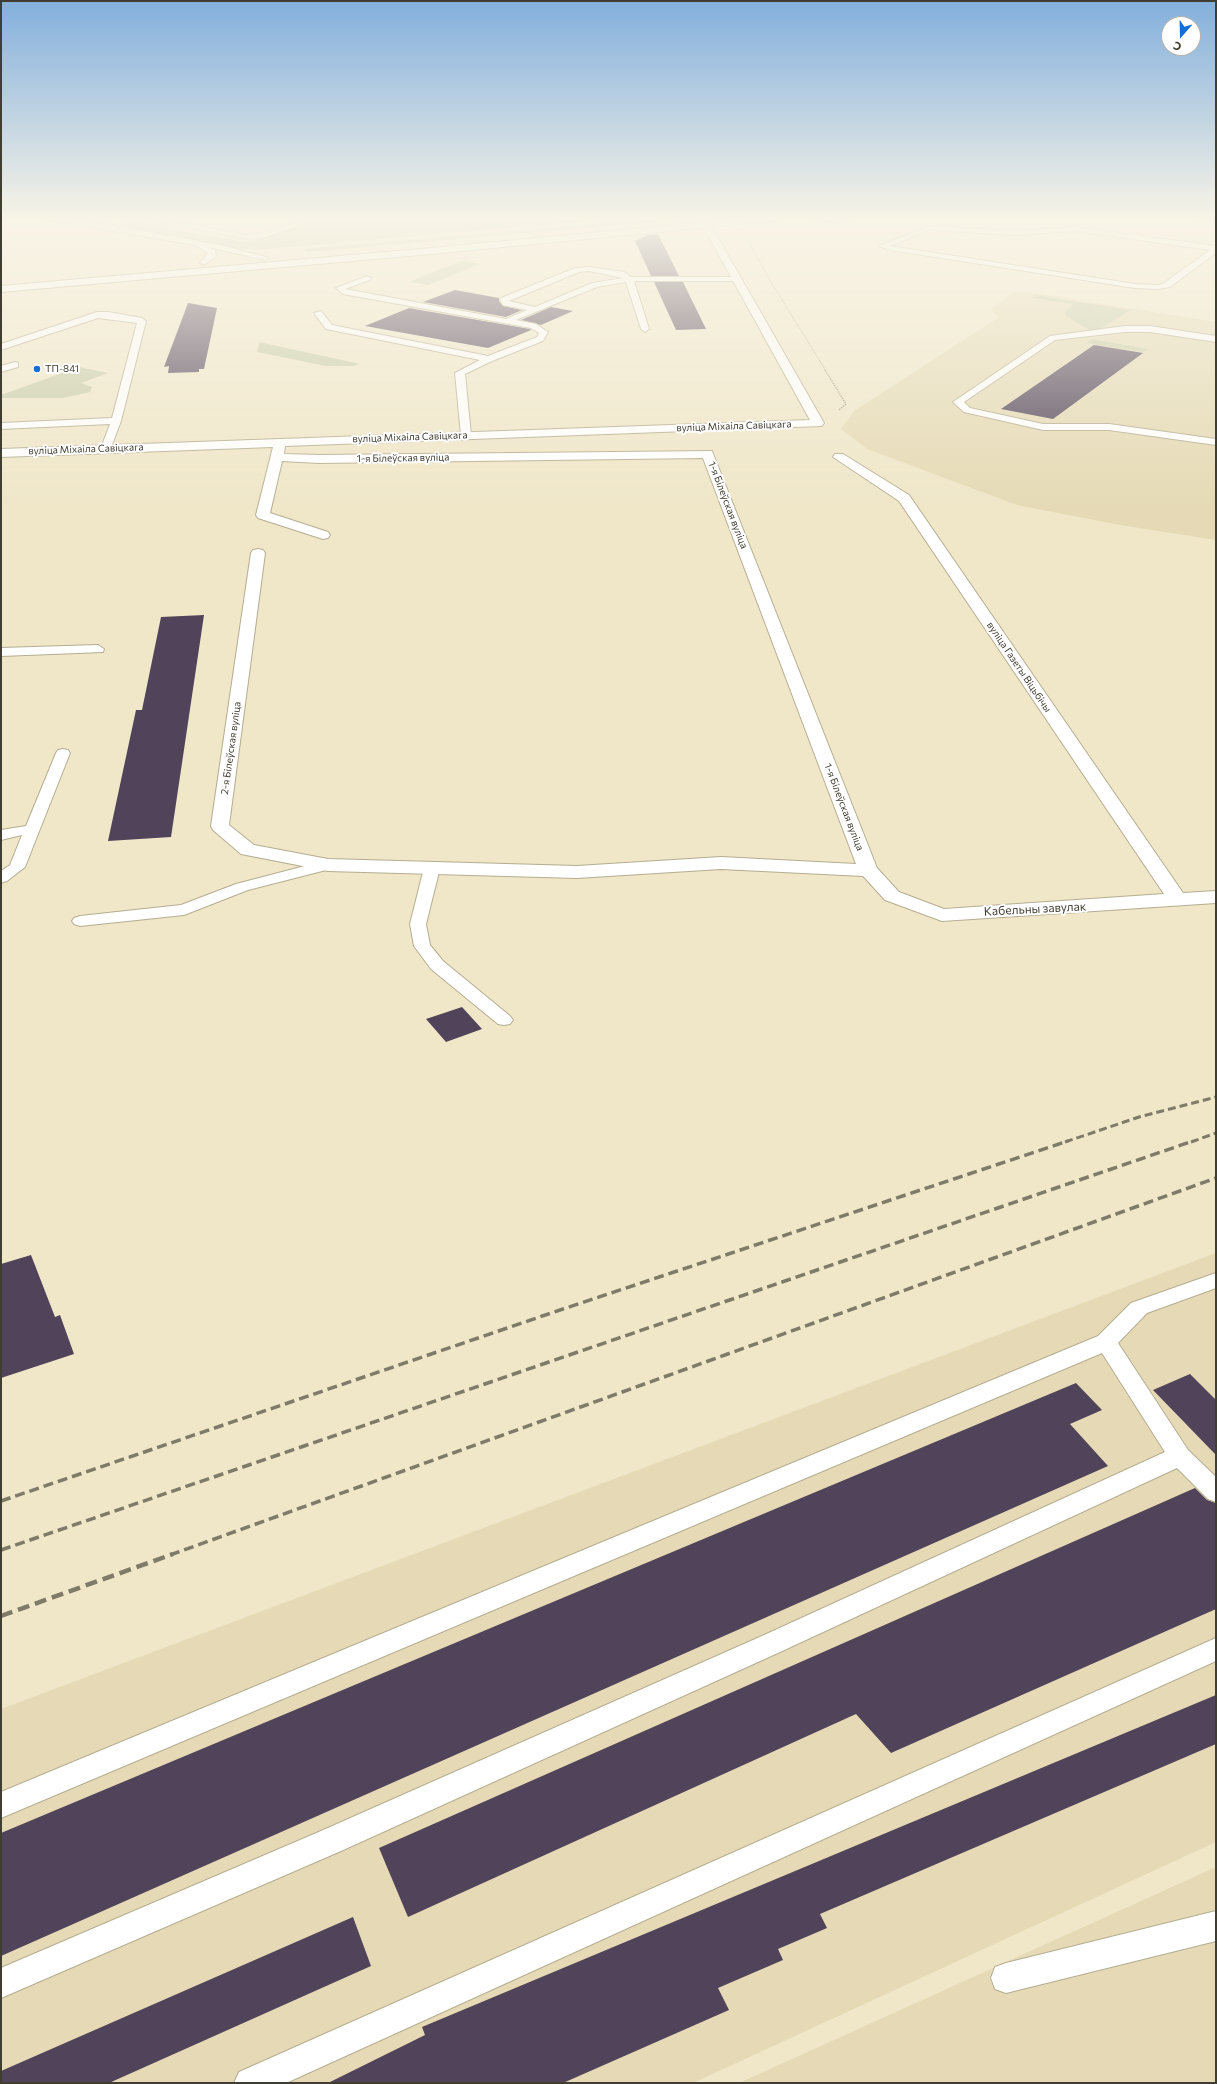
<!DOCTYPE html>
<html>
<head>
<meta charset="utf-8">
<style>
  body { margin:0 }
  #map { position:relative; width:1217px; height:2084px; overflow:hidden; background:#f0e7c9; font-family:Commissioner,sans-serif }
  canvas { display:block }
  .frame { position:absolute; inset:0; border:2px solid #403d31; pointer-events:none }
  .north { position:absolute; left:1161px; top:16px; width:40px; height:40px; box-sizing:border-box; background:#fff; border:1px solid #b3b1ad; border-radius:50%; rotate:200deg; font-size:11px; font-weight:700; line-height:16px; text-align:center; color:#403d31 }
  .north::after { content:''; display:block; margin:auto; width:14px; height:18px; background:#156ed7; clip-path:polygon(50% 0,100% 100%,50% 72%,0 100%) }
</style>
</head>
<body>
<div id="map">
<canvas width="1217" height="2084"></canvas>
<div class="frame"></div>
<div class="north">С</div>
</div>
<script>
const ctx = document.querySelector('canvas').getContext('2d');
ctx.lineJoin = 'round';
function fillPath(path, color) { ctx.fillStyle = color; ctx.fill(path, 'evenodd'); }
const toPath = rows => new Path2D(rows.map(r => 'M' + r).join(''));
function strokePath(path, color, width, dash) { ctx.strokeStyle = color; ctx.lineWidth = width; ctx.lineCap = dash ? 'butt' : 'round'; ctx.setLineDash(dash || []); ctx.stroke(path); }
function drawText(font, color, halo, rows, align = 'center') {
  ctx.font = font + ' Commissioner,sans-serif'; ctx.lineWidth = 4; ctx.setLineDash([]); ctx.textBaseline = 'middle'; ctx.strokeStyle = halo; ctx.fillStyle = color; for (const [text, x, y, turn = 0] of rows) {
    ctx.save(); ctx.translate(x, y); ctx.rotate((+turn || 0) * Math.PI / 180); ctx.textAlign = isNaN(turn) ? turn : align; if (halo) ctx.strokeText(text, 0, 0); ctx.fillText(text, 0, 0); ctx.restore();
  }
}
fillPath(toPath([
  [1013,292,1028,292,1216,322,1216,540,1120,525,1017,505,867,449,841,429,854,411,999,317,990,310],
  [1216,1253,1216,1842,693,2083,1,2083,1,1709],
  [1216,1867,1216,2083,739,2083]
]), '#e5dab5');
fillPath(toPath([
  [330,217,633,217,255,250,241,249,131,228,122,224,135,221,148,221,141,224,246,242],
  [672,217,712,217,308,252,303,249],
  [838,217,851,219,835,225,812,220],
  [461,261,480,264,428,285,409,282],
  [1035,295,1130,310,1100,329,1089,330,1066,316,1065,312,1073,304,1032,298],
  [1092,339,1148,349,1143,352,1086,343],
  [259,342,360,364,353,366,326,366,257,352],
  [79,367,108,373,81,383,92,387,90,392,63,398,1,398,1,395]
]), '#c7cca8');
fillPath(toPath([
  [658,234,679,276,651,276,635,241,648,235],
  [654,282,683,282,706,329,676,330],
  [455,290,499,298,499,301,503,306,522,310,506,317,423,302],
  [188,303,217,308,204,369,199,369,199,372,168,373,169,366,164,367],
  [551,307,573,311,541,325,521,320],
  [409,308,530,329,531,330,488,348,365,326],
  [1094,345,1143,353,1053,419,1001,409],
  [204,615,171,837,108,841,136,710,142,710,161,617],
  [462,1007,482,1029,446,1042,426,1019],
  [31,1255,55,1317,60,1315,74,1354,1,1378,1,1264],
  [1190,1374,1216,1400,1216,1455,1153,1390],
  [1076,1383,1102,1410,1070,1424,1108,1466,1,1956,1,1833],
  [1195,1488,1207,1500,1216,1503,1216,1609,891,1753,856,1714,408,1917,379,1848],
  [1216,1695,1216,1744,820,1914,827,1928,778,1949,783,1960,718,1988,729,2010,563,2083,328,2083,425,2035,422,2027],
  [353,1917,371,1966,109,2083,1,2083,1,2071]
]), '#514359');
const service = toPath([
  [40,217,57,217,112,225,225,246,269,258,265,260,208,247,215,250,216,256,204,265,200,263,208,253,195,245,44,219,40,217],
  [136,217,150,217,248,235,258,234,315,217,326,217,262,238,248,239,136,217],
  [929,226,1016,231,1075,227,1216,246,1216,253,1170,287,1158,289,1135,288,890,250,879,246,929,226],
  [930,230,1016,235,1075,231,1210,250,1164,283,1158,285,1135,284,890,246,930,230],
  [589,267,624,272,631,277,737,277,741,279,737,281,634,281,649,329,645,332,641,329,626,282,597,287,516,320,536,324,548,332,543,341,492,361,465,374,471,435,466,438,461,435,455,373,480,360,326,329,314,313,321,311,332,325,488,356,537,337,539,333,531,328,343,294,336,288,367,276,371,278,370,280,345,289,506,319,527,310,503,305,500,300,501,298,575,268,589,267],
  [589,271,623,278,592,283,535,307,509,301,579,272,589,271],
  [97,312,108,312,142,318,146,321,121,421,110,450,106,451,101,448,110,424,1,429,1,423,112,418,137,323,98,318,1,350,1,344,97,312],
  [1125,326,1150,326,1216,336,1216,342,1150,332,1125,332,1055,340,964,402,970,408,1043,424,1109,424,1216,439,1216,445,1109,430,1043,430,964,412,953,402,1050,336,1125,326],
  [15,362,18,363,18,367,1,372,1,366,15,362],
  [98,645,104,649,103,652,1,656,1,648,98,645],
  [63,749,68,750,70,753,25,867,7,881,1,883,1,871,10,865,22,835,1,840,1,830,26,826,56,753,58,750,63,749],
  [328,860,334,862,336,865,334,868,248,890,184,915,80,926,74,924,72,921,74,918,80,916,181,905,236,884,328,860],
  [432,863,438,865,440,868,426,924,430,945,443,961,510,1016,513,1020,510,1024,504,1025,498,1024,431,969,414,946,410,924,424,868,426,865,432,863],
  [1216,1273,1216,1288,1147,1313,1118,1343,1188,1450,1216,1477,1216,1502,1208,1499,1177,1468,780,1652,341,1851,1,1998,1,1968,321,1831,762,1636,1165,1452,1102,1353,1,1818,1,1792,1098,1336,1131,1303,1216,1273],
  [1216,1638,1216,1661,286,2083,234,2083,239,2072,1216,1638],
  [1216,1911,1216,1941,1006,1993,995,1989,991,1978,995,1967,1006,1963,1216,1911]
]);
const minor = toPath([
  [700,217,713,229,824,423,822,426,285,446,284,454,319,455,712,451,877,868,899,892,944,909,1164,894,899,501,833,457,835,454,843,454,909,495,1183,893,1216,891,1216,903,942,921,885,900,863,876,721,869,577,878,328,871,241,854,213,830,211,826,251,553,253,550,258,549,263,550,265,553,229,825,254,845,328,859,577,866,721,857,856,864,703,458,319,463,282,461,270,513,328,532,330,535,328,538,323,539,258,518,256,515,273,447,1,457,1,449,810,420,705,230,696,220,700,217]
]);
const secondary = toPath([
  [758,217,787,217,783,220,431,254,1,292,1,286,431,248,758,217]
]);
strokePath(service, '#b5ad91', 2);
strokePath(minor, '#b5ad91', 2);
strokePath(secondary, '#b5ad91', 2);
strokePath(toPath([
  [1181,217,1216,221],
  [806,219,828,217],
  [749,242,771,282,826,371]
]), '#aba48e', 1, [1.5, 1]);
strokePath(toPath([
  [825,370,846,404,839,410]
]), '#aba48e', 1.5, [1.5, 1]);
fillPath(service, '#fff');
fillPath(minor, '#fff');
fillPath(secondary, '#fff');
strokePath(toPath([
  [1065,1142,1139,1117,1216,1097],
  [1191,1142,1216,1133]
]), '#807b68', 3, [8, 4]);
strokePath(toPath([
  [1,1501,560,1310,1068,1141],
  [1,1550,1193,1141],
  [170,1555,1216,1178]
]), '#807b68', 3.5, [10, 5]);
strokePath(toPath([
  [1,1616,173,1554]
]), '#807b68', 4.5, [12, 6]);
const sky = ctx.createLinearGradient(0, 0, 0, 508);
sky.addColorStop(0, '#82afdc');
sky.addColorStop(0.43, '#f8f4e7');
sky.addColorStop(1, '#f8f4e700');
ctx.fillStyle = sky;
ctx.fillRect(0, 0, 1217, 508);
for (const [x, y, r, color] of [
  [37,369,4,"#156ed7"]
]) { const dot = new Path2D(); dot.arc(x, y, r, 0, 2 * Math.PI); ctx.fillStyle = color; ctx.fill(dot); strokePath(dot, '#fff', 1.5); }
drawText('10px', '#403d31', '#fff', [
  ["ТП-841",45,369]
], 'left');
drawText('10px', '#403d31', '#fff', [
  ["вуліца Міхаіла Савіцкага",734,426,-2],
  ["вуліца Міхаіла Савіцкага",410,437,-2],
  ["вуліца Міхаіла Савіцкага",86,449,-2],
  ["1-я Білеўская вуліца",403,458,-1],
  ["1-я Білеўская вуліца",728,505,69],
  ["вуліца Газеты Віцьбічы",1019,667,56],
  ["2-я Білеўская вуліца",231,748,-82],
  ["1-я Білеўская вуліца",844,807,69]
]);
drawText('12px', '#403d31', '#fff', [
  ["Кабельны завулак",1035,909,-3]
]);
</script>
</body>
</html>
